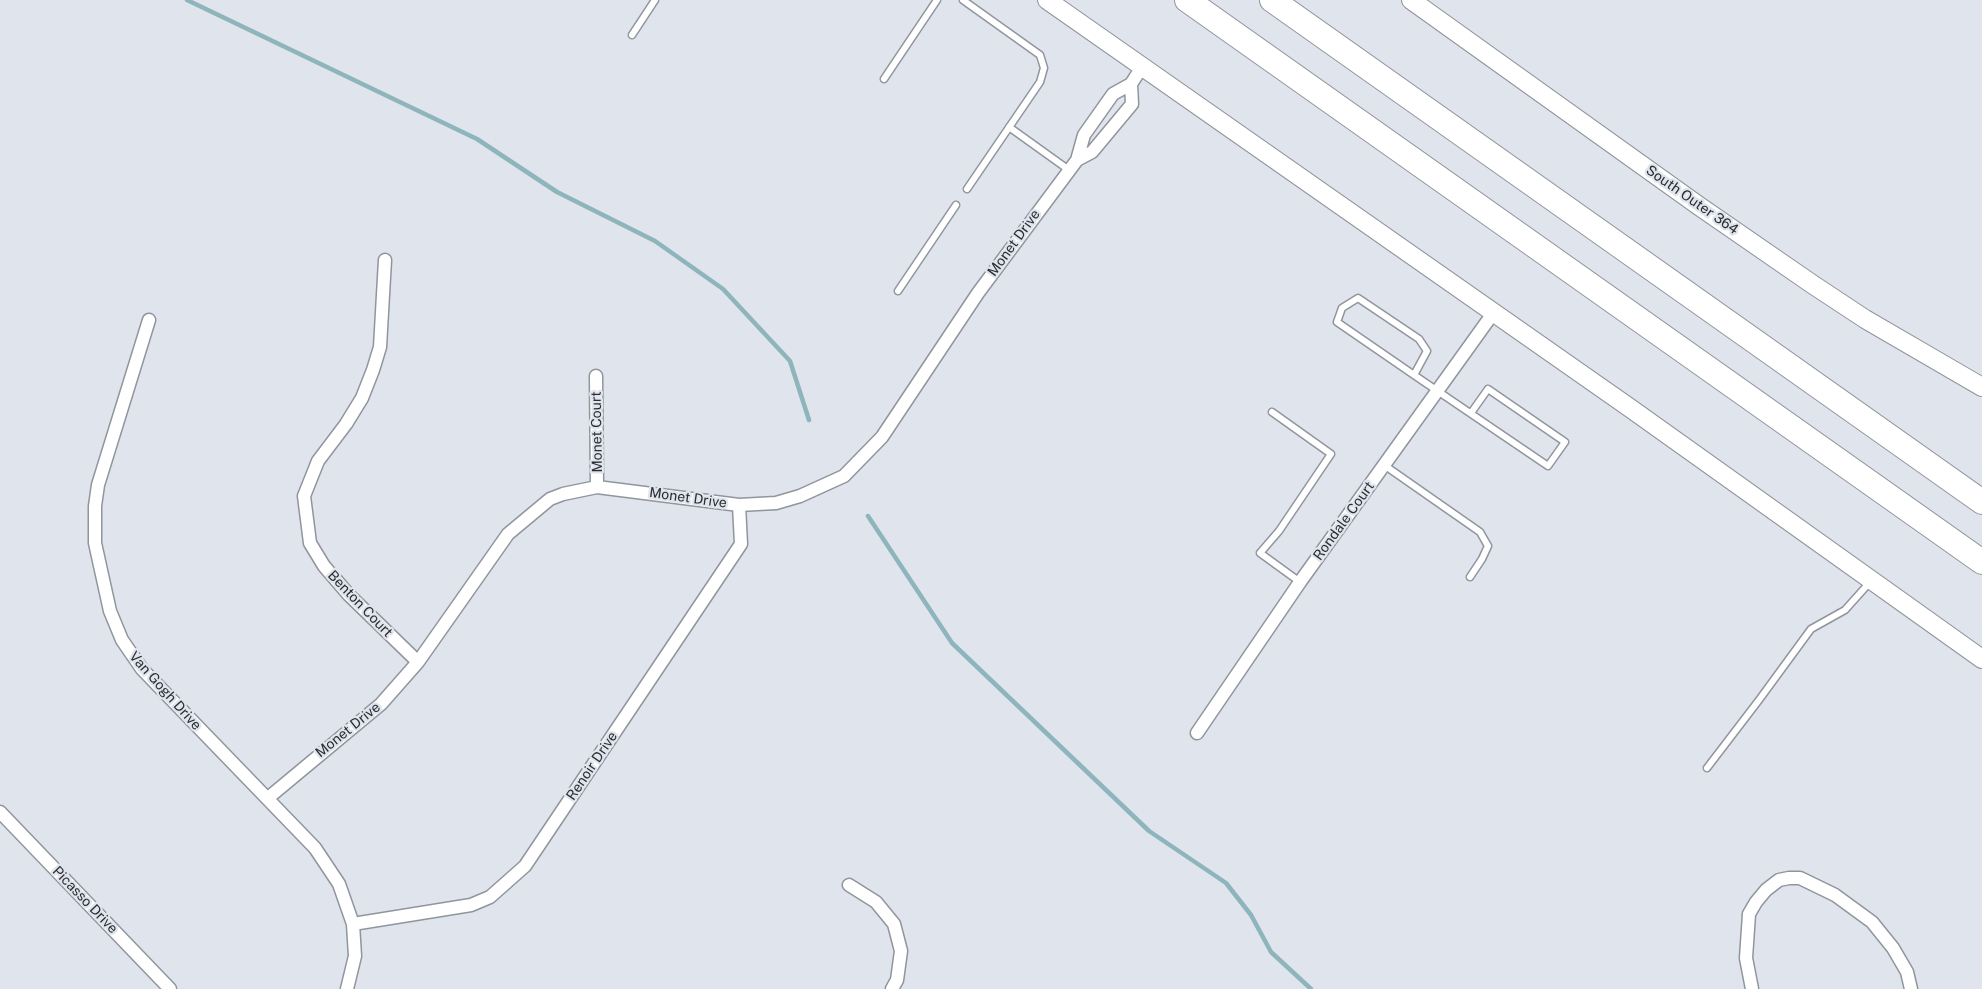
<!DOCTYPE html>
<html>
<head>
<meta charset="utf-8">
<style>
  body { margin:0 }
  canvas { display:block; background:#dfe4ed }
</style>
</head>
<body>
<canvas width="1982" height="989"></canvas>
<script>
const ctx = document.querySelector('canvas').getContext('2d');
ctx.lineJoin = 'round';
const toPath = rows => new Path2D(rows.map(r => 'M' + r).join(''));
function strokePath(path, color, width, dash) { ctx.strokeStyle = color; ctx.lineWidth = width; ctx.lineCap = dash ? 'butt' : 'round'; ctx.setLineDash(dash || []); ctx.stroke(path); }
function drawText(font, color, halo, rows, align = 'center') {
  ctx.font = font + ' "Public Sans",sans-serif'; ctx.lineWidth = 4.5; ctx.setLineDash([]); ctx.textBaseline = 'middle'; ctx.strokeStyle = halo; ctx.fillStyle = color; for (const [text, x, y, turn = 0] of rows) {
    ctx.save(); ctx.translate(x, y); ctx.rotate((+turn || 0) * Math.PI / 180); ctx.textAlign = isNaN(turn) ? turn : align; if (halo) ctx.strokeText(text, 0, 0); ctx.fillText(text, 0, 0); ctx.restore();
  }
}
strokePath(toPath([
  [187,0,477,139,557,192,655,241,723,289,790,361,809,420],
  [868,516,952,643,1149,831,1226,883,1251,915,1271,952,1311,989]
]), '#8eb5bb', 4.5);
const lane = toPath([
  [963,0,1040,55,1044,68,1040,82,967,189],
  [632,35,655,0],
  [884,79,937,0],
  [1009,127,1069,170],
  [898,291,956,205],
  [1414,375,1427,351,1419,339,1358,298,1342,308,1337,322,1414,375,1548,466,1565,442,1488,389,1471,413],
  [1272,412,1331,454,1279,531,1260,553,1300,582],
  [1384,465,1480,532,1488,546,1482,559,1470,577],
  [1707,768,1759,700,1811,629,1845,610,1871,581]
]);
const street = toPath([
  [1077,160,1092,152,1132,104,1131,84],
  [385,260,380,347,373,370,362,398,346,424,318,461,304,496,310,543,324,566,349,595,418,662],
  [149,320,98,485,95,506,95,543,110,611,122,640,142,669,315,848,339,884,353,924,355,956,347,989],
  [596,376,597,487],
  [1197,733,1300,582,1494,312],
  [268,798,381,704,418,662,508,534,550,499,563,494,597,487,739,505,776,503,800,496,844,476,882,437,978,293,1077,160,1084,135,1113,94,1131,84,1142,67],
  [0,812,170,989],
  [849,885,876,902,894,924,901,951,897,980,892,989],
  [353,924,471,905,490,897,525,866,741,544,739,505],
  [1752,989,1746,958,1749,914,1756,902,1766,890,1779,880,1789,878,1800,878,1835,895,1872,922,1893,948,1907,972,1911,989]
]);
const secondary = toPath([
  [1047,0,1630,408,1982,659],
  [1411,0,1699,206,1812,284,1865,319,1982,387]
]);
const highway = toPath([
  [1187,0,1982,562],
  [1272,0,1982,502]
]);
strokePath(lane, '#91959d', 9);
strokePath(street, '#91959d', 15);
strokePath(secondary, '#91959d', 20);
strokePath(highway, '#91959d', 26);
strokePath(lane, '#fff', 6);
strokePath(street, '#fff', 12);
strokePath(secondary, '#fff', 18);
strokePath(highway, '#fff', 24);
drawText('14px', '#2a2c2f', '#dfe4ed', [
  ["South Outer 364",1692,200,35],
  ["Monet Drive",1014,243,-54],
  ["Monet Court",597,432,-91],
  ["Monet Drive",688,498,8],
  ["Rondale Court",1344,521,-54],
  ["Benton Court",360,604,46],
  ["Van Gogh Drive",165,691,48],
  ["Monet Drive",348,730,-39],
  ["Renoir Drive",592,766,-56],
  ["Picasso Drive",85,900,46]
]);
</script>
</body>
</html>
